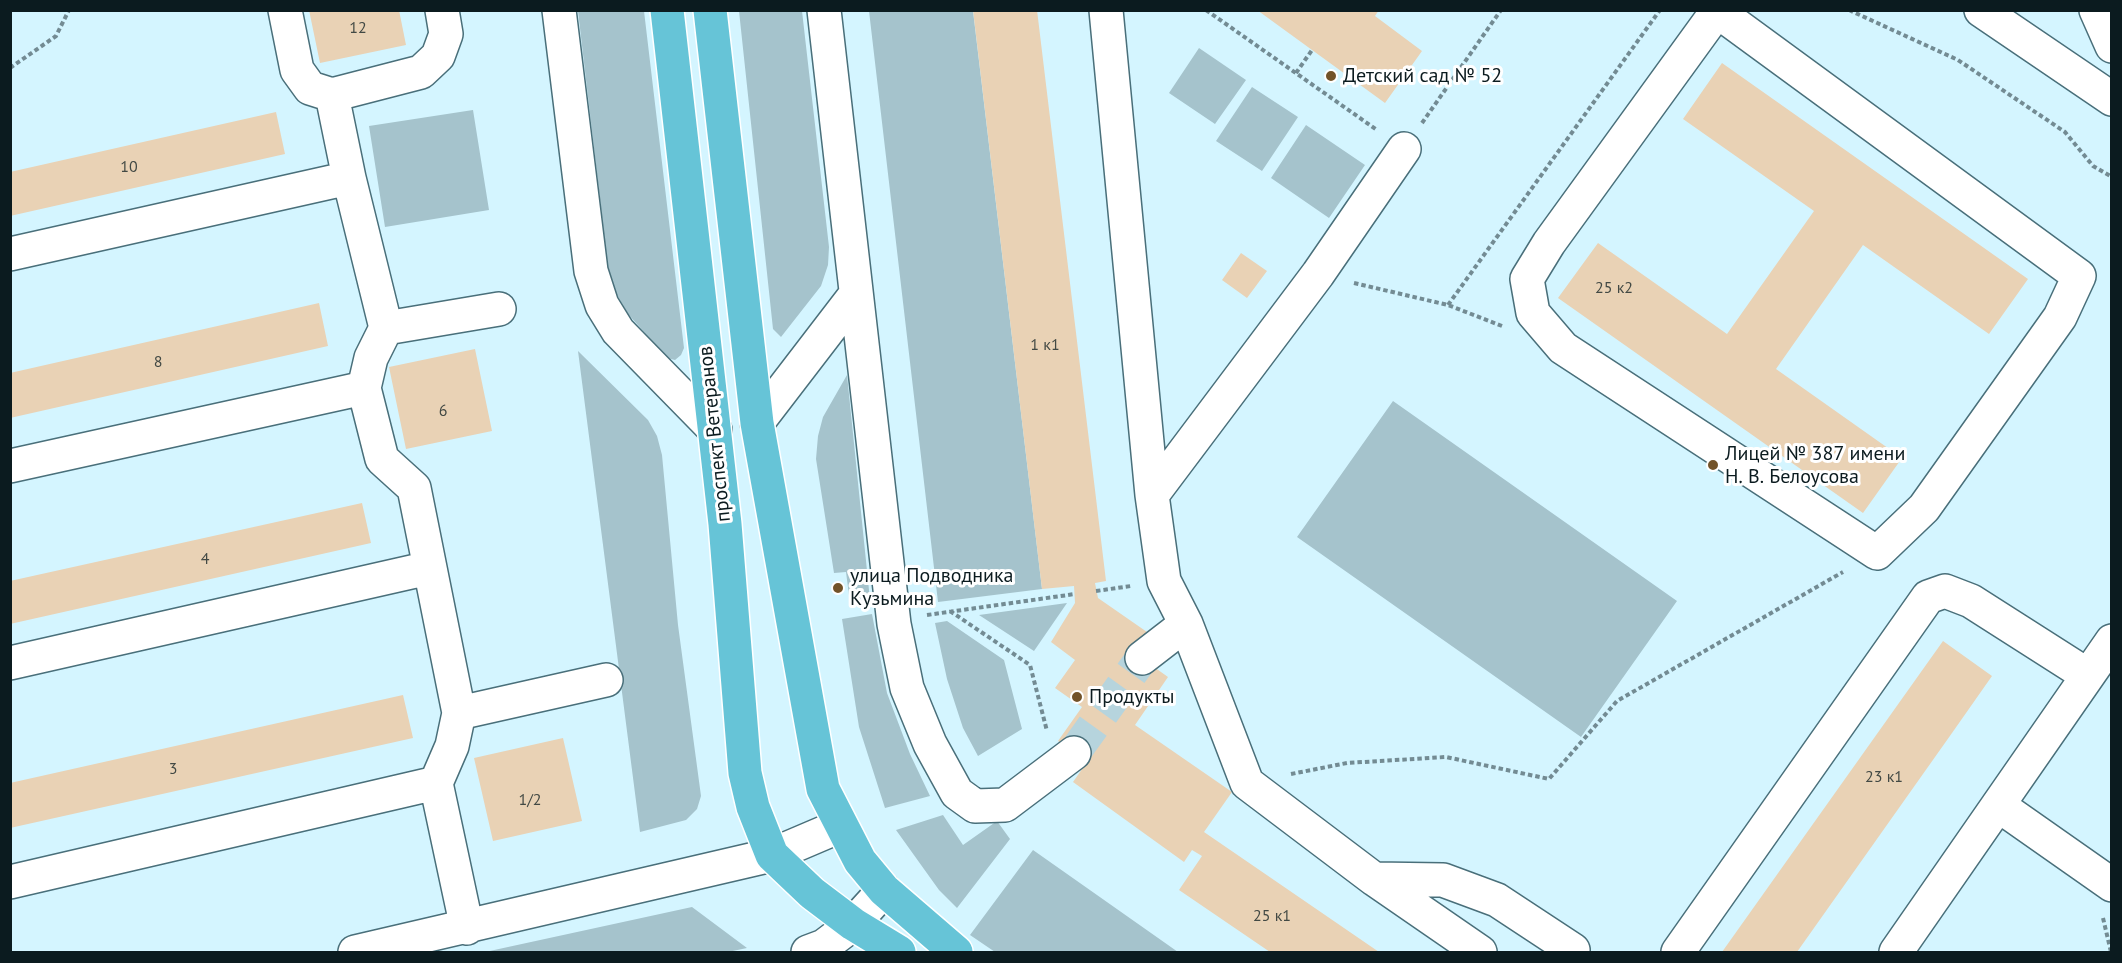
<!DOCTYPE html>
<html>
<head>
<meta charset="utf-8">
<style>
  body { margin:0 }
  #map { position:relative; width:2122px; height:963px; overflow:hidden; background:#d4f5ff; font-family:"PT Sans",sans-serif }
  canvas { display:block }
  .frame { position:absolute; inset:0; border:12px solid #0b1b1f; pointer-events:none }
</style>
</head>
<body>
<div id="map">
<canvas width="2122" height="963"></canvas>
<div class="frame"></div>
</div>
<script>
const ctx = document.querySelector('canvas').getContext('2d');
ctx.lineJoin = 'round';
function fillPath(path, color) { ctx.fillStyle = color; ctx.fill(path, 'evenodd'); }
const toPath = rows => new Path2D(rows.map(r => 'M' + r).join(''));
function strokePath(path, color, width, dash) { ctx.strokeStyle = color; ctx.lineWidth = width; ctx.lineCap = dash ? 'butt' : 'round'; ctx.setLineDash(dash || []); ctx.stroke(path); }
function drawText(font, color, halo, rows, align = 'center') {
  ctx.font = font + ' "PT Sans",sans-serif'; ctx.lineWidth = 6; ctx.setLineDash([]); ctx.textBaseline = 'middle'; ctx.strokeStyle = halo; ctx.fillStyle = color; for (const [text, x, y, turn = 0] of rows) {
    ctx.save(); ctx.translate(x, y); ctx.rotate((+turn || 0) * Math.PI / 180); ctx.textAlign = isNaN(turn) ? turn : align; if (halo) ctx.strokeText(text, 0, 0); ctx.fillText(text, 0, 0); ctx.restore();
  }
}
fillPath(toPath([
  [578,11,644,11,684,348,681,355,675,360,667,358,628,314,616,293,608,268],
  [739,11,802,11,829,247,828,265,821,286,781,337,773,329],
  [869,11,973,11,1042,589,938,602],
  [1199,48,1246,80,1215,124,1169,93],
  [1252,87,1298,117,1262,171,1216,141],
  [473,110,489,210,385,227,369,126],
  [1306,125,1365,165,1329,218,1271,178],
  [578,351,648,420,657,436,662,455,678,625,701,796,697,809,686,820,640,832],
  [847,375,870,600,850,603,846,572,834,573,816,459,818,436,823,417],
  [1393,401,1677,601,1581,737,1297,537],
  [1067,603,1034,651,979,615],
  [872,614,887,693,910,754,930,796,885,808,859,727,842,619],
  [947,621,1004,660,1022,729,978,756,963,728,947,679,935,623],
  [943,815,963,845,997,821,1010,839,957,908,939,890,896,830],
  [1033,850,1178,952,995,952,970,935],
  [692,907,747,948,728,952,485,952]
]), '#a5c3cc');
fillPath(toPath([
  [309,10,399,10,406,45,320,63],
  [973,10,1037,10,1106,581,1095,583,1098,598,1147,632,1133,652,1168,677,1135,725,1232,792,1204,832,1379,952,1270,952,1179,890,1202,856,1192,850,1184,862,1073,782,1087,762,1058,741,1082,707,1055,688,1075,660,1051,642,1075,603,1074,586,1042,589],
  [1257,10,1379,10,1375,16,1422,51,1385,103],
  [1722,63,2028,279,1989,334,1863,245,1776,369,1902,458,1863,513,1558,298,1598,243,1727,334,1814,211,1683,119],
  [276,112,285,154,10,216,10,172],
  [1241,253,1267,271,1247,298,1222,280],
  [319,303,328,346,10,418,10,373],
  [475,349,492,431,406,449,389,367],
  [362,503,371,543,10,624,10,581],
  [1943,641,1992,676,1952,733,1797,952,1722,952],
  [403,695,413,738,10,828,10,783],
  [563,738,582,821,493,841,474,758]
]), '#e9d2b5');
strokePath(toPath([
  [1074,753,1142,658]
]), '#b6d4dd', 33, [33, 16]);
const minor = toPath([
  [285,10,297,70,310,88,332,95,421,72,438,56,446,34,442,10],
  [559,10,591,271,602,305,618,331,715,430],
  [824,10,894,624,907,688,930,744,957,793,975,806,1005,805,1074,753],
  [1106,10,1152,495,1164,581,1186,624,1247,783,1374,879,1480,952],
  [1981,10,2112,99],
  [2096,10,2112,46],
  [1717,11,2079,276,2060,317,1924,508,1877,553,1563,348,1533,313,1527,279,1549,243,1718,10],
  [332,95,349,178,386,328,371,358,364,388,382,459,414,488,459,713,452,746,436,783,467,928],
  [10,254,349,178],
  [386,328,499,309],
  [757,423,856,294],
  [10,466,364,388],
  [1152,495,1318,274,1404,149],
  [1142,658,1186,624],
  [10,663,429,568],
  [459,713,606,680],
  [1998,805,2112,885],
  [1374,879,1443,880,1497,900,1573,950,1572,952],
  [10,882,436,783],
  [355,952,772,855,840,826],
  [808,952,824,946,853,924,884,890],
  [1678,952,1928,597,1945,591,1971,601,2087,675],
  [1896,952,2112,641]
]);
const major = toPath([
  [667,10,725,524,745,773,753,807,772,855,812,893,853,924,899,952],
  [710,10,757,423,823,789,860,861,884,890,956,952]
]);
strokePath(minor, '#496f7a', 36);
strokePath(major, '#fff', 36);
strokePath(toPath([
  [1206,10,1377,130],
  [1849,10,1958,60,2065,132,2093,166,2112,177],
  [10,68,56,36,69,10],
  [1296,73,1312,50],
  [1422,123,1501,10],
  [1354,283,1448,305,1502,326],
  [1448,305,1660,10],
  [1096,591,1131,586],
  [950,611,1030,665,1047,731],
  [927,615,1075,594],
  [1291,774,1347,763,1446,757,1549,779,1617,701,1843,572],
  [2103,918,2111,952]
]), '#738b93', 4, [4.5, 3]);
strokePath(minor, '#fff', 33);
strokePath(major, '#66c4d7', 33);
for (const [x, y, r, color] of [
  [1331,76,6,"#725329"],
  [1713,465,6,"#725329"],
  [838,588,6,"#725329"],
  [1077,697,6,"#725329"]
]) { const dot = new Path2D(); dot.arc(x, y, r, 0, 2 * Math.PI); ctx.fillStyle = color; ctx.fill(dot); strokePath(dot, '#fff', 2); }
drawText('16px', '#424944', null, [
  ["12",358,28],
  ["10",129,167],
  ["25 к2",1614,288],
  ["1 к1",1045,345],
  ["8",158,362],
  ["6",443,411],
  ["4",205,559],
  ["3",173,769],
  ["23 к1",1884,777],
  ["1/2",530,800],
  ["25 к1",1272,916]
]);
drawText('20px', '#0b1b1f', '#fff', [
  ["Детский сад № 52",1343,76],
  ["Лицей № 387 имени",1725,454],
  ["Н. В. Белоусова",1725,477],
  ["улица Подводника",850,576],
  ["Кузьмина",850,599],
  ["Продукты",1089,697]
], 'left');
drawText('20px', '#0b1b1f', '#fff', [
  ["проспект Ветеранов",715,434,-96]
]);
</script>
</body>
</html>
